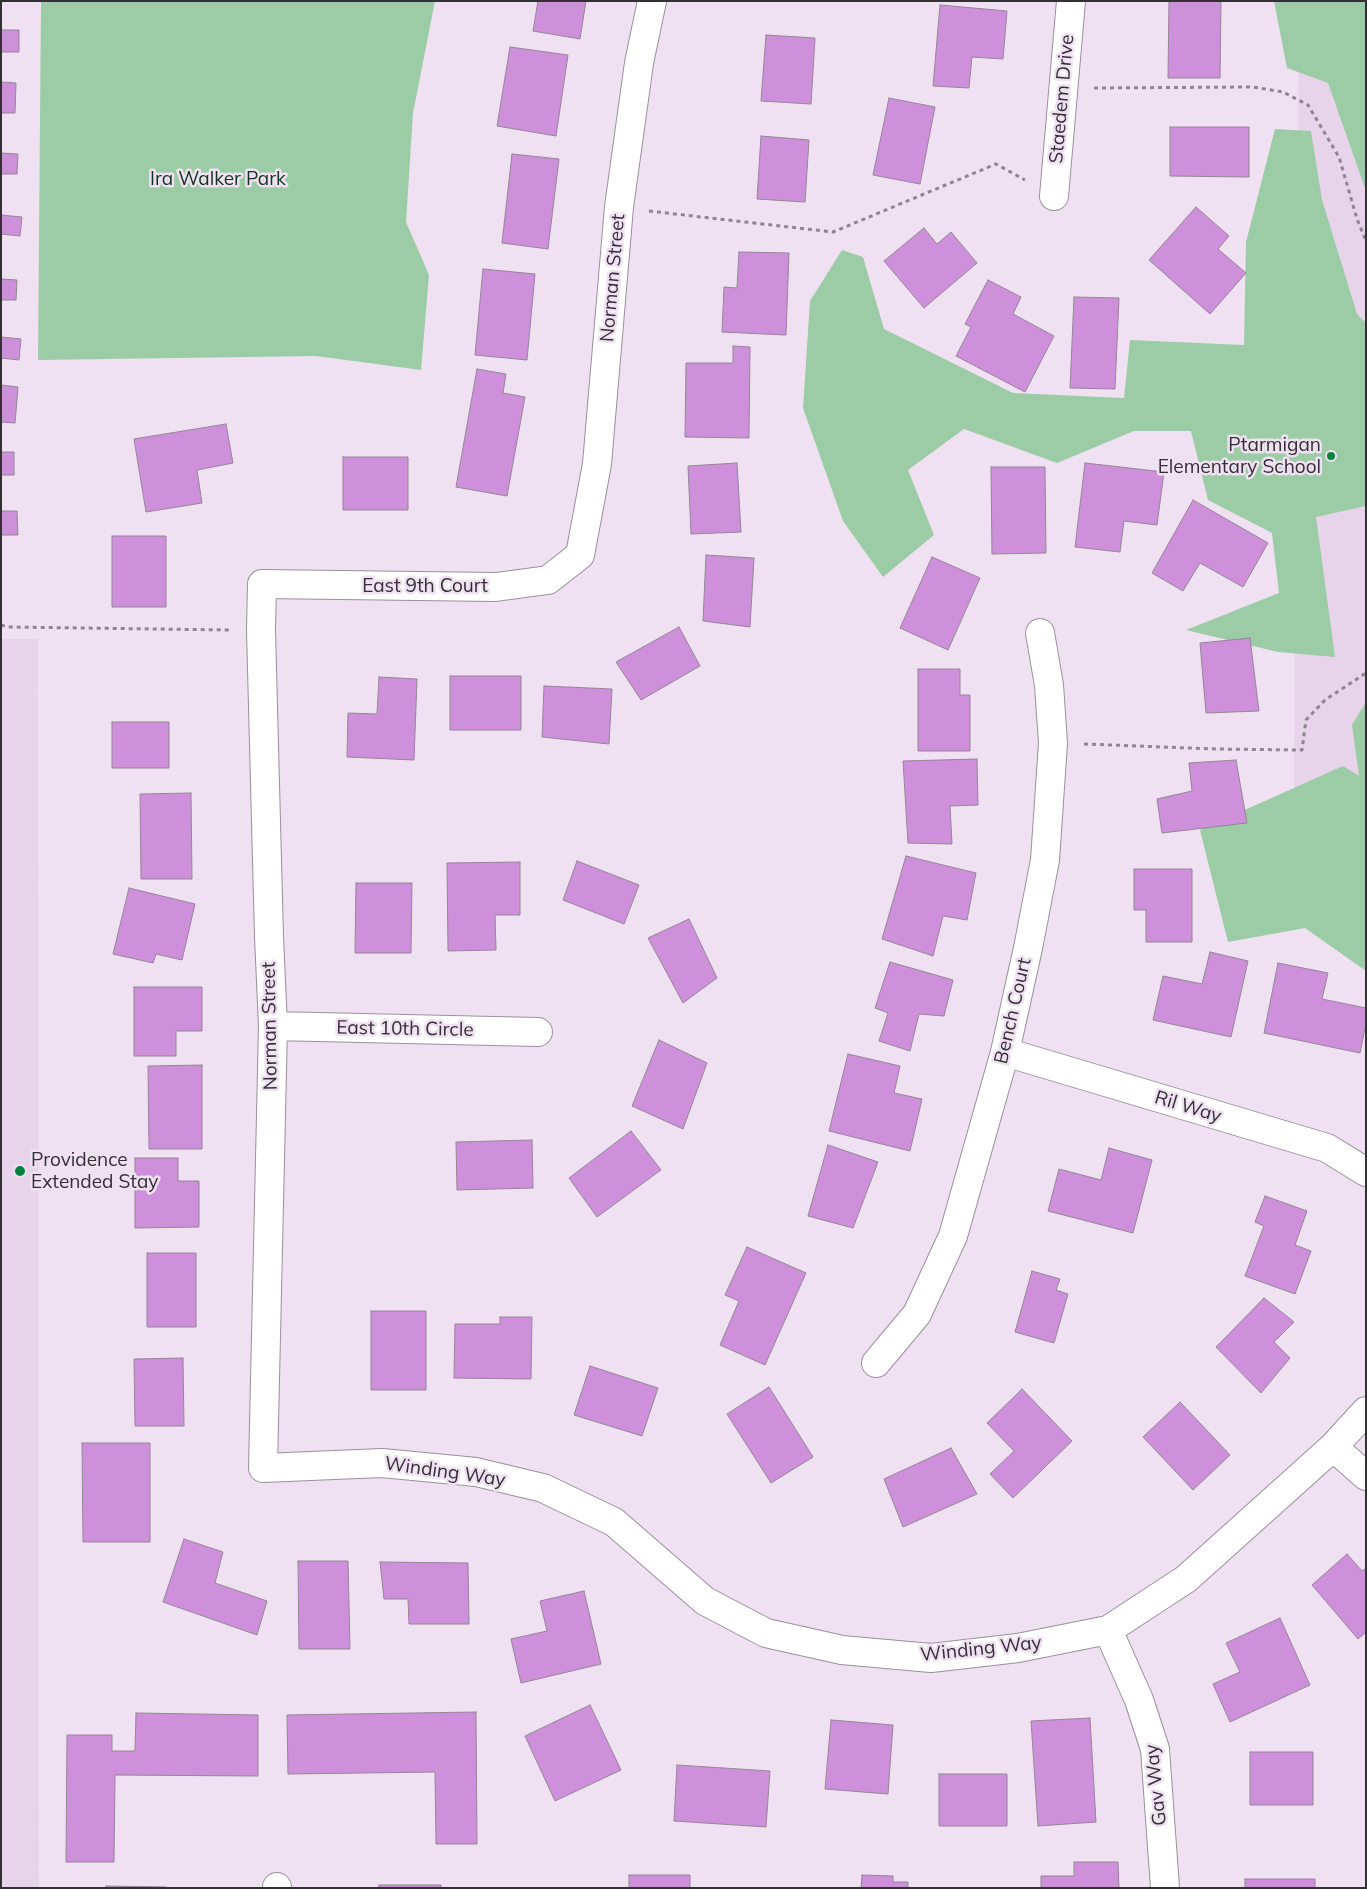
<!DOCTYPE html>
<html>
<head>
<meta charset="utf-8">
<style>
  body { margin:0 }
  #map { position:relative; width:1367px; height:1889px; overflow:hidden; background:#f0e1f2; font-family:Mulish,sans-serif }
  canvas { display:block }
  .frame { position:absolute; inset:0; border:2px solid #342e35; pointer-events:none }
</style>
</head>
<body>
<div id="map">
<canvas width="1367" height="1889"></canvas>
<div class="frame"></div>
</div>
<script>
const ctx = document.querySelector('canvas').getContext('2d');
ctx.lineJoin = 'round';
function fillPath(path, color) { ctx.fillStyle = color; ctx.fill(path, 'evenodd'); }
const toPath = rows => new Path2D(rows.map(r => 'M' + r).join(''));
function strokePath(path, color, width, dash) { ctx.strokeStyle = color; ctx.lineWidth = width; ctx.lineCap = dash ? 'butt' : 'round'; ctx.setLineDash(dash || []); ctx.stroke(path); }
function drawText(font, color, halo, rows, align = 'center') {
  ctx.font = font + ' Mulish,sans-serif'; ctx.lineWidth = 5; ctx.setLineDash([]); ctx.textBaseline = 'middle'; ctx.strokeStyle = halo; ctx.fillStyle = color; for (const [text, x, y, turn = 0] of rows) {
    ctx.save(); ctx.translate(x, y); ctx.rotate((+turn || 0) * Math.PI / 180); ctx.textAlign = isNaN(turn) ? turn : align; if (halo) ctx.strokeText(text, 0, 0); ctx.fillText(text, 0, 0); ctx.restore();
  }
}
fillPath(toPath([
  [1299,1,1366,1,1366,911,1293,910],
  [1,639,38,639,39,1888,1,1888]
]), '#e7d4ea');
fillPath(toPath([
  [41,1,435,1,413,113,406,222,429,275,421,370,316,356,38,360],
  [1274,1,1366,1,1366,191,1328,83,1287,68],
  [1275,129,1311,131,1322,200,1357,314,1366,323,1366,506,1316,517,1335,657,1278,652,1186,630,1279,593,1272,533,1208,500,1191,431,1134,431,1057,463,964,429,908,470,934,535,883,577,843,521,803,408,810,301,842,250,863,257,884,329,1013,393,1124,398,1130,340,1244,345,1246,242],
  [1366,702,1366,971,1305,928,1228,942,1200,830,1343,766,1359,776,1352,725]
]), '#9bcca5');
const building = toPath([
  [538,1,586,1,580,39,533,31,538,1],
  [1169,1,1221,1,1220,78,1168,78,1169,1],
  [940,5,1007,11,1003,59,972,57,969,88,933,86,940,5],
  [1,30,19,30,19,52,1,52,1,30],
  [766,35,815,38,811,104,761,101,766,35],
  [510,47,568,55,556,136,497,126,510,47],
  [1,82,16,83,15,113,1,113,1,82],
  [889,98,935,107,920,184,873,175,889,98],
  [1170,127,1249,127,1249,177,1170,176,1170,127],
  [761,136,809,140,805,202,757,199,761,136],
  [1,153,18,154,17,174,1,174,1,153],
  [512,154,559,159,548,249,502,243,512,154],
  [1196,207,1229,236,1218,249,1246,273,1210,314,1149,260,1196,207],
  [1,215,22,217,20,236,1,234,1,215],
  [924,228,937,244,951,232,977,263,924,308,884,261,924,228],
  [739,252,789,253,786,335,722,332,724,287,737,288,739,252],
  [483,269,535,274,527,360,475,355,483,269],
  [1,279,17,280,16,300,1,300,1,279],
  [988,280,1021,297,1013,314,1054,336,1025,392,956,356,971,327,965,324,988,280],
  [1074,297,1119,298,1115,389,1070,388,1074,297],
  [1,337,21,339,19,360,1,358,1,337],
  [733,346,750,347,749,438,685,437,686,363,733,363,733,346],
  [477,369,506,374,503,393,525,397,507,496,456,487,477,369],
  [1,385,18,387,15,423,1,422,1,385],
  [226,424,233,463,197,470,202,503,146,512,134,439,226,424],
  [1,452,14,452,14,475,1,475,1,452],
  [343,457,408,457,408,510,343,510,343,457],
  [737,463,741,532,691,534,688,466,737,463],
  [1085,463,1164,472,1157,525,1124,521,1120,552,1075,547,1085,463],
  [991,467,1045,467,1046,553,992,554,991,467],
  [1193,500,1268,543,1243,587,1200,563,1183,591,1152,573,1193,500],
  [1,511,17,511,18,535,1,535,1,511],
  [112,536,166,536,166,607,112,607,112,536],
  [706,555,754,558,750,627,703,621,706,555],
  [932,557,980,578,948,650,900,628,932,557],
  [679,627,700,666,641,700,616,662,679,627],
  [1250,638,1259,711,1206,713,1200,643,1250,638],
  [918,669,960,669,960,695,970,695,970,751,918,751,918,669],
  [450,676,521,676,521,730,450,730,450,676],
  [379,677,417,679,414,760,347,757,348,713,377,714,379,677],
  [544,686,612,689,609,744,542,737,544,686],
  [112,722,169,722,169,768,112,768,112,722],
  [977,759,978,805,950,806,952,844,908,843,903,761,977,759],
  [1236,760,1247,823,1162,833,1157,799,1192,791,1189,763,1236,760],
  [191,793,192,879,141,879,140,794,191,793],
  [906,856,976,873,967,920,943,916,933,956,882,939,906,856],
  [577,861,639,885,624,924,563,900,577,861],
  [520,862,520,915,495,915,496,950,448,951,447,863,520,862],
  [1134,869,1192,869,1192,942,1146,942,1146,910,1134,910,1134,869],
  [356,883,412,883,411,953,355,953,356,883],
  [129,888,195,904,182,960,156,954,153,963,113,954,129,888],
  [689,919,717,978,683,1003,648,938,689,919],
  [1210,952,1248,961,1231,1037,1153,1020,1163,976,1202,984,1210,952],
  [890,962,953,980,944,1016,919,1014,910,1051,879,1041,888,1013,875,1008,890,962],
  [1278,963,1328,973,1322,999,1366,1008,1366,1023,1360,1053,1264,1033,1278,963],
  [134,987,202,987,202,1031,176,1031,176,1056,134,1056,134,987],
  [659,1040,707,1063,683,1129,632,1106,659,1040],
  [848,1054,900,1066,894,1093,922,1099,910,1151,829,1131,848,1054],
  [202,1065,202,1149,149,1149,148,1066,202,1065],
  [631,1131,661,1170,597,1217,569,1178,631,1131],
  [532,1140,533,1188,457,1190,456,1142,532,1140],
  [828,1145,878,1162,853,1228,808,1216,828,1145],
  [1109,1148,1152,1160,1133,1233,1048,1211,1059,1169,1101,1180,1109,1148],
  [135,1158,178,1158,178,1181,199,1181,199,1227,135,1228,135,1158],
  [1265,1196,1307,1211,1295,1245,1311,1251,1295,1294,1245,1276,1264,1226,1255,1222,1265,1196],
  [747,1247,806,1273,765,1365,720,1345,739,1301,725,1295,747,1247],
  [147,1253,196,1253,196,1327,147,1327,147,1253],
  [1032,1271,1060,1279,1056,1290,1068,1294,1054,1343,1015,1332,1032,1271],
  [1264,1298,1294,1322,1274,1342,1290,1358,1261,1393,1216,1347,1264,1298],
  [371,1311,426,1311,426,1390,371,1390,371,1311],
  [500,1317,532,1317,531,1379,454,1378,455,1324,500,1324,500,1317],
  [183,1358,184,1426,135,1426,134,1359,183,1358],
  [590,1366,658,1388,642,1436,574,1415,590,1366],
  [769,1387,813,1457,771,1483,727,1414,769,1387],
  [1022,1389,1072,1441,1013,1498,990,1474,1014,1451,987,1423,1022,1389],
  [1180,1402,1230,1455,1193,1490,1143,1437,1180,1402],
  [82,1443,150,1443,150,1542,83,1542,82,1443],
  [951,1448,977,1494,903,1527,884,1479,951,1448],
  [184,1539,223,1552,215,1583,267,1601,257,1635,163,1602,184,1539],
  [1347,1554,1362,1571,1366,1568,1366,1632,1358,1639,1312,1585,1347,1554],
  [298,1561,348,1561,350,1649,299,1649,298,1561],
  [380,1562,468,1563,469,1624,409,1624,408,1599,384,1599,380,1562],
  [584,1591,601,1664,521,1683,511,1639,547,1631,540,1601,584,1591],
  [1280,1618,1310,1685,1230,1722,1213,1684,1240,1672,1226,1643,1280,1618],
  [590,1705,621,1770,555,1801,525,1736,590,1705],
  [476,1712,477,1844,436,1844,435,1772,288,1774,287,1715,476,1712],
  [136,1713,258,1715,258,1776,115,1775,114,1862,66,1862,67,1735,112,1735,112,1751,135,1751,136,1713],
  [1090,1718,1096,1822,1038,1826,1031,1721,1090,1718],
  [831,1720,893,1725,888,1794,825,1789,831,1720],
  [1250,1752,1313,1752,1313,1805,1250,1805,1250,1752],
  [677,1765,770,1771,766,1827,674,1821,677,1765],
  [939,1774,1007,1774,1007,1826,939,1826,939,1774],
  [1074,1862,1118,1862,1119,1888,1041,1888,1041,1876,1074,1876,1074,1862],
  [629,1875,690,1875,690,1888,629,1888,629,1875],
  [862,1875,893,1876,893,1882,908,1882,908,1888,861,1888,862,1875],
  [1245,1879,1315,1879,1315,1888,1245,1888,1245,1879],
  [379,1885,441,1885,441,1888,379,1888,379,1885],
  [106,1886,167,1887,167,1888,106,1888,106,1886]
]);
fillPath(building, '#ce90da');
strokePath(building, '#938695', 1);
const minor = toPath([
  [652,1,639,63,619,207,597,464,580,555,548,580,496,587,262,584,261,630,269,937,273,1026,263,1468,382,1463,476,1472,543,1488,614,1522,705,1601,766,1633,842,1650,931,1658,1018,1648,1108,1630,1186,1579,1333,1447,1366,1411],
  [1054,196,1071,1],
  [273,1026,538,1032],
  [1005,1052,1327,1148,1366,1172],
  [876,1363,917,1314,953,1236,1005,1052,1028,948,1045,860,1053,743,1049,685,1040,633],
  [1333,1447,1366,1476],
  [1108,1630,1139,1700,1155,1749,1165,1888],
  [277,1887,277,1888]
]);
strokePath(minor, '#9c8e9e', 30);
strokePath(toPath([
  [1094,88,1253,87,1283,92,1308,105,1339,157,1357,219,1366,241],
  [649,211,833,232,996,164,1025,180],
  [1,625,8,627,230,630],
  [1084,744,1216,749,1302,750,1306,720,1325,700,1366,673]
]), '#8f8591', 3, [4, 4]);
strokePath(minor, '#fff', 28);
for (const [x, y, r, color] of [
  [1331,456,5,"#04833d"],
  [20,1171,6,"#04833d"]
]) { const dot = new Path2D(); dot.arc(x, y, r, 0, 2 * Math.PI); ctx.fillStyle = color; ctx.fill(dot); strokePath(dot, '#f0e1f2', 2); }
drawText('19px', '#342e35', '#f0e1f2', [
  ["Staedem Drive",1062,99,-85],
  ["Norman Street",613,278,-85],
  ["East 9th Court",425,586],
  ["Bench Court",1013,1011,-77],
  ["Norman Street",270,1026,-91],
  ["East 10th Circle",405,1029,1],
  ["Ril Way",1188,1107,17],
  ["Winding Way",445,1472,8],
  ["Winding Way",981,1649,-6],
  ["Gav Way",1156,1785,-96]
]);
drawText('19px', '#11351c', '#f0e1f2', [
  ["Ira Walker Park",218,179]
]);
drawText('19px', '#342e35', '#f0e1f2', [
  ["Ptarmigan",1321,445],
  ["Elementary School",1321,467],
  ["Providence",31,1160,"left"],
  ["Extended Stay",31,1182,"left"]
], 'right');
</script>
</body>
</html>
